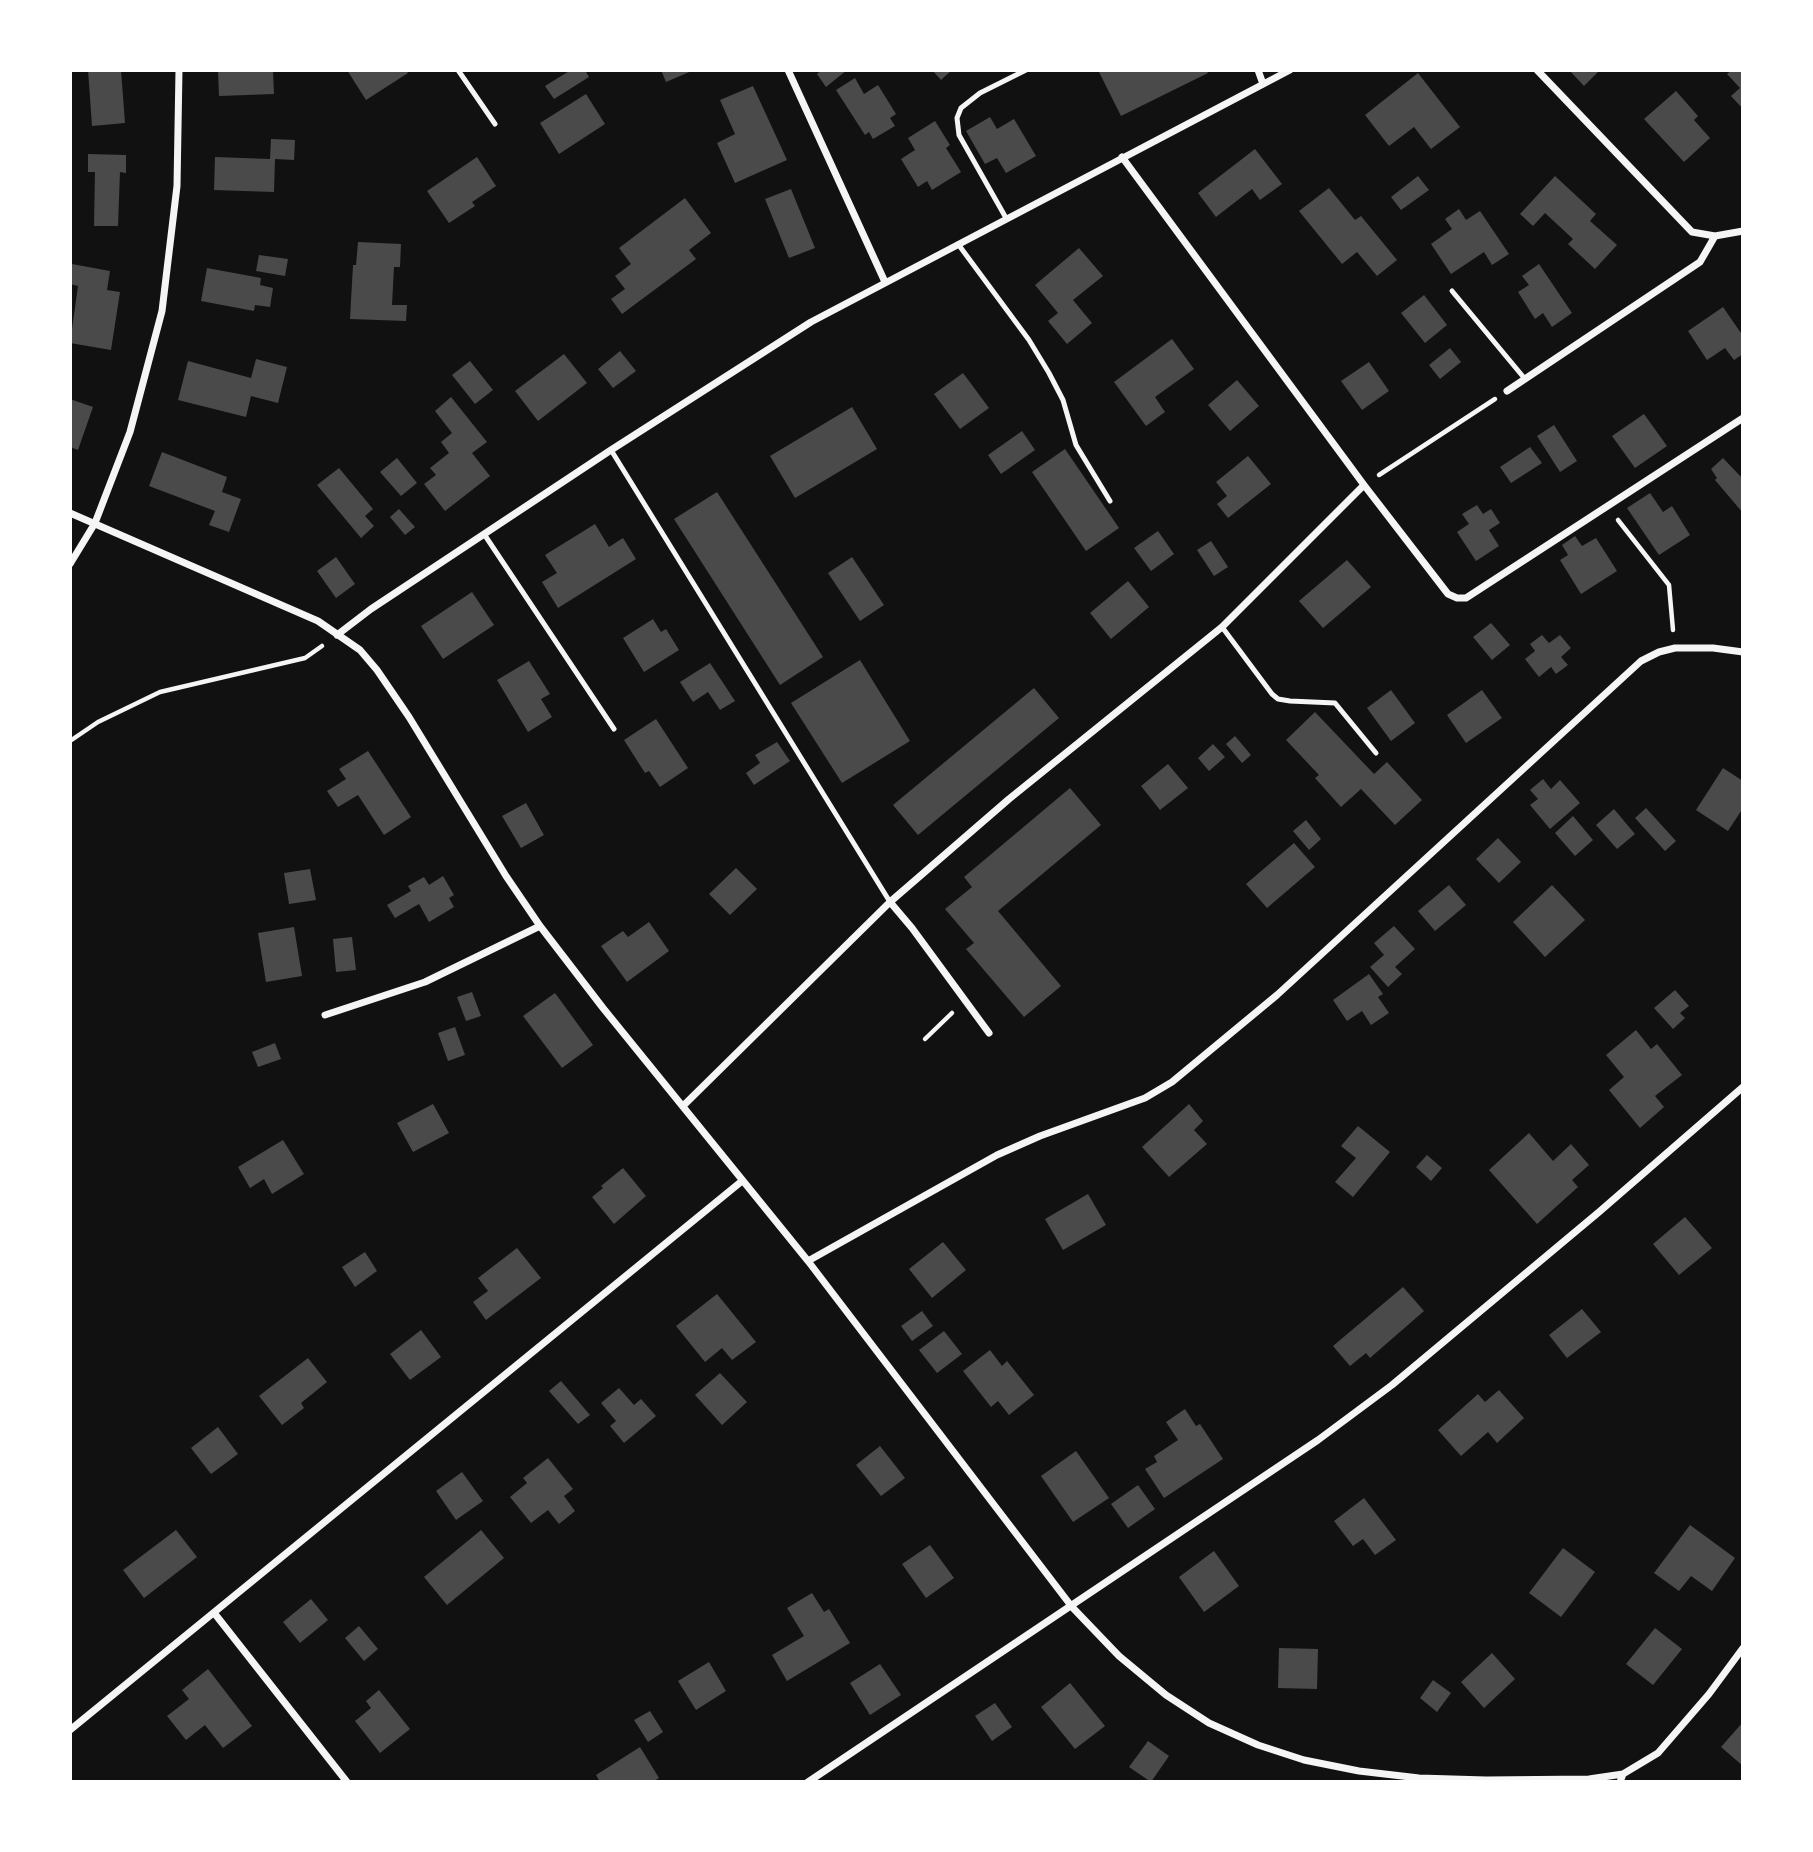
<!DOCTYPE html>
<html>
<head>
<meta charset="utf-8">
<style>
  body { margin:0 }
  #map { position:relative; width:1813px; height:1852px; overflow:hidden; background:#111; font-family:Helvetica,sans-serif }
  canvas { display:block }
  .frame { position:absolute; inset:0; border:72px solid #fff; pointer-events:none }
</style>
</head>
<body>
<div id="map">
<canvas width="1813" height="1852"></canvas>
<div class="frame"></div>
</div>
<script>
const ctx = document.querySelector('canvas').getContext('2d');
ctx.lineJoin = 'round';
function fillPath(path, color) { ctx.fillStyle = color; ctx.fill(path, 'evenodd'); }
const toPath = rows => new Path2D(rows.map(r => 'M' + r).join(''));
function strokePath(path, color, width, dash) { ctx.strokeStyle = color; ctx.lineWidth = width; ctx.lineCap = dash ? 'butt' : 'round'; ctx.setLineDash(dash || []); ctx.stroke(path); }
fillPath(toPath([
  [88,70,121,70,125,123,92,126],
  [218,70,273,70,274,94,219,96],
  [347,70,406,70,408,73,366,100],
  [571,70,585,70,589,77,554,99,545,86],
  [661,70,694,70,666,82],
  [822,70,847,70,826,87,817,74],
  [932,70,952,70,941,80],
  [1098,70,1206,70,1208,73,1121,116],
  [1569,70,1600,70,1584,86],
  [1732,70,1743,70,1743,109,1731,96,1740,88,1727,74],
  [1418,73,1460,127,1431,149,1414,127,1389,146,1365,115],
  [855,78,864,94,878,85,896,114,890,118,895,126,873,139,869,132,865,135,836,90],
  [753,86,787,160,735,183,717,143,735,134,720,100],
  [1676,91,1698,116,1694,120,1710,138,1684,162,1644,119],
  [586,94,605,124,559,154,540,123],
  [990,117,997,129,1014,119,1036,156,1006,173,997,158,985,164,966,131],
  [935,121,950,145,946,148,961,172,932,190,927,181,918,187,901,159,915,150,908,138],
  [271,139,295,140,294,160,275,159,274,192,214,190,215,157,270,159],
  [1255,149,1282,184,1260,200,1252,189,1216,217,1198,193],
  [88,154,126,155,126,173,120,172,118,226,94,226,95,172,88,172],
  [477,157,496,186,472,202,475,206,449,223,427,191],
  [1418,176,1429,190,1401,210,1391,197],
  [1555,176,1596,214,1590,221,1617,245,1595,269,1568,244,1573,239,1545,213,1533,226,1520,214],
  [1329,188,1355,220,1361,216,1397,260,1377,276,1357,252,1342,264,1299,211],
  [791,189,815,248,789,258,765,199],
  [685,198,711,233,689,250,696,259,622,314,611,299,625,289,615,276,631,264,619,248],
  [1459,209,1466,220,1480,211,1509,254,1492,265,1484,252,1451,274,1431,244,1452,229,1445,219],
  [358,242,401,244,400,267,394,267,392,305,407,305,406,321,350,319,353,265,356,265],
  [1079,248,1103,276,1073,300,1092,323,1067,344,1048,321,1058,313,1035,285],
  [259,255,288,259,285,276,256,271],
  [72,264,110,271,107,290,120,292,111,350,70,343,78,286,70,284],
  [1539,264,1572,313,1552,327,1543,313,1535,319,1518,292,1529,285,1522,276],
  [207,268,261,278,260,285,273,288,270,307,255,305,254,311,201,301],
  [1424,295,1447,325,1425,343,1401,313],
  [1723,307,1743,336,1741,340,1743,344,1743,354,1734,360,1725,348,1707,360,1688,331],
  [1172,339,1194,369,1155,397,1165,412,1146,426,1114,382],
  [1450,348,1461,362,1440,379,1429,365],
  [620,351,636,371,613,388,598,369],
  [564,354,587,383,538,421,515,391],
  [256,359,287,367,278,403,251,396,246,417,178,400,188,361,251,378],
  [470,361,493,390,475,404,452,375],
  [1369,362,1389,391,1362,410,1341,381],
  [963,373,989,408,960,429,934,394],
  [1237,380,1259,406,1230,431,1208,405],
  [451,397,487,442,472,453,490,476,445,511,424,484,436,475,430,468,449,453,441,442,452,433,435,411],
  [70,399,93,407,78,450,70,447],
  [852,407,877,449,795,498,770,456],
  [1644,414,1667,446,1635,468,1612,436],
  [1554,425,1577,461,1560,472,1537,436],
  [1022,431,1035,450,1001,474,988,455],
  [1530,447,1542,463,1511,483,1500,467],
  [1065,449,1119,528,1086,551,1032,472],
  [162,452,227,477,222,492,241,499,229,532,209,525,215,511,149,486],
  [1248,456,1271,484,1228,518,1217,504,1227,496,1216,482],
  [397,458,417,483,401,496,380,472],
  [1723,458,1743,479,1743,513,1715,480,1717,478,1711,469],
  [339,468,373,509,365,516,374,526,361,538,317,485],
  [717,492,823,657,780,685,674,519],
  [1650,493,1663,512,1672,506,1690,535,1659,555,1627,508],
  [1477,505,1483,514,1491,509,1500,523,1489,530,1499,546,1476,561,1457,532,1469,524,1462,514],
  [399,509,415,527,405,535,390,517],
  [595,524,609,547,623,538,636,559,558,608,542,582,557,573,545,555],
  [1158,531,1174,554,1151,571,1134,548],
  [1575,536,1582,546,1596,538,1617,571,1581,594,1560,560,1568,555,1562,545],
  [1211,541,1228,567,1214,576,1197,550],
  [336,557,355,584,336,598,317,571],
  [852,557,884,605,860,621,828,573],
  [1347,560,1371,587,1323,628,1299,601],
  [1128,581,1149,607,1111,639,1090,613],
  [472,592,494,625,443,659,421,626],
  [653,619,661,632,666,629,679,650,644,672,623,638],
  [1491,623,1510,645,1492,660,1473,637],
  [1542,635,1549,643,1560,635,1571,648,1561,657,1568,665,1556,674,1551,667,1539,677,1525,659,1535,651,1530,644],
  [860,660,910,741,842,783,791,703],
  [529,661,550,694,541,699,552,717,528,732,497,680],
  [710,663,735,701,720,710,708,692,693,702,680,682],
  [1034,688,1059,718,918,835,893,805],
  [1391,690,1415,723,1391,741,1367,708],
  [1482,690,1502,718,1466,743,1447,715],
  [1315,712,1374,774,1387,762,1422,800,1395,825,1361,789,1341,807,1315,778,1319,775,1286,740],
  [656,719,688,768,660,787,649,771,645,773,624,740],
  [1235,736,1251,755,1242,763,1226,744],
  [777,742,790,761,754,785,746,773,760,763,755,755],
  [1213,744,1225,757,1209,771,1198,758],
  [368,751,411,817,384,835,358,795,338,807,327,791,346,779,339,769],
  [1168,764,1188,788,1160,810,1141,786],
  [1723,768,1743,781,1743,808,1728,831,1696,810],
  [1543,779,1551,789,1560,780,1580,803,1550,829,1530,805,1538,799,1530,790],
  [1070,788,1101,825,998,911,1061,986,1024,1017,966,949,974,943,945,909,972,887,964,877],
  [526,803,544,835,521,848,502,816],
  [1646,808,1676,841,1665,851,1635,818],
  [1614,809,1635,834,1617,849,1596,825],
  [1573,816,1593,840,1575,856,1555,833],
  [1306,820,1321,839,1309,850,1293,831],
  [1498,838,1521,862,1499,883,1476,859],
  [1294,843,1315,867,1267,908,1246,884],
  [736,868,757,889,730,915,709,894],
  [310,869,316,900,289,904,284,873],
  [443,876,454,895,449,898,454,907,429,922,419,904,395,918,387,905,411,891,408,886,424,877,429,885],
  [1449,885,1466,905,1435,931,1418,911],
  [1552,885,1585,920,1545,957,1513,922],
  [649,922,669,951,627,982,601,946,623,931,628,937],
  [1394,926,1415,949,1395,967,1402,974,1388,987,1370,967,1384,955,1374,943],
  [294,927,302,976,266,982,258,933],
  [352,937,356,970,336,972,333,939],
  [1369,974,1383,994,1378,997,1389,1013,1371,1025,1362,1011,1347,1021,1333,1000],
  [1675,990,1689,1006,1680,1013,1685,1018,1673,1029,1654,1008],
  [472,992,481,1016,466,1021,457,997],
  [555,993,593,1045,562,1068,523,1016],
  [455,1027,465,1055,448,1061,438,1033],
  [1636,1030,1651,1049,1657,1044,1682,1075,1655,1096,1664,1107,1640,1128,1609,1090,1624,1077,1606,1055],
  [275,1043,281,1059,258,1067,252,1052],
  [433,1104,449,1133,413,1152,397,1123],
  [1189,1104,1203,1121,1194,1130,1207,1144,1169,1177,1142,1147],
  [1358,1126,1390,1152,1353,1197,1335,1182,1356,1158,1341,1146],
  [1529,1133,1553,1161,1571,1144,1589,1165,1572,1180,1578,1187,1537,1224,1489,1170],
  [283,1140,304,1174,272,1194,264,1179,250,1188,238,1167],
  [1427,1155,1442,1168,1431,1181,1416,1167],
  [623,1168,646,1196,614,1224,592,1197,603,1188,601,1186],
  [1088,1194,1106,1225,1063,1250,1045,1219],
  [1685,1217,1712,1248,1679,1275,1653,1244],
  [943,1242,966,1270,932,1298,909,1269],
  [517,1248,541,1278,486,1320,473,1302,488,1291,478,1278],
  [365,1252,377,1271,355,1287,342,1267],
  [1403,1287,1424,1311,1370,1358,1366,1353,1350,1366,1333,1346],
  [717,1294,756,1342,732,1360,722,1348,705,1362,676,1326],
  [1582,1309,1601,1332,1567,1358,1549,1335],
  [922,1311,933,1326,912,1341,901,1326],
  [421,1330,441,1357,410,1380,390,1354],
  [944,1331,962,1354,937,1373,919,1350],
  [990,1350,1002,1366,1007,1361,1034,1395,1009,1415,998,1401,991,1407,963,1371],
  [308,1358,327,1382,301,1403,304,1408,282,1425,259,1396],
  [720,1373,747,1402,722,1425,695,1395],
  [561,1381,590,1415,578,1424,549,1391],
  [619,1388,634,1405,641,1399,656,1416,624,1443,610,1426,616,1421,601,1403],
  [1499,1390,1524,1418,1497,1443,1488,1432,1461,1456,1438,1430,1478,1394,1485,1402],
  [1185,1409,1196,1426,1200,1424,1223,1459,1164,1498,1145,1469,1157,1462,1154,1456,1178,1440,1166,1422],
  [218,1427,238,1454,211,1474,191,1448],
  [880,1446,905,1478,881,1496,856,1465],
  [1076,1451,1109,1498,1073,1522,1041,1476],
  [548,1458,573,1489,564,1496,575,1511,559,1524,548,1510,531,1523,510,1497,527,1483,523,1478],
  [462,1472,483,1501,456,1520,436,1491],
  [1138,1485,1155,1509,1128,1528,1111,1504],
  [1364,1498,1396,1540,1375,1555,1363,1539,1353,1546,1334,1521],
  [1690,1525,1735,1558,1712,1591,1691,1576,1679,1591,1654,1573],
  [176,1530,197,1557,144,1598,123,1570],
  [481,1530,504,1558,447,1605,424,1577],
  [930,1545,954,1578,926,1598,902,1564],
  [1563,1548,1595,1572,1561,1617,1529,1593],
  [1214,1551,1239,1586,1204,1612,1179,1577],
  [812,1593,824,1612,829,1609,850,1643,787,1681,772,1655,804,1636,787,1608],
  [311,1599,328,1620,300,1643,283,1622],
  [359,1626,378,1649,364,1661,345,1638],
  [1655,1628,1682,1649,1653,1685,1626,1664],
  [1279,1648,1318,1649,1317,1689,1278,1688],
  [1492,1653,1515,1679,1484,1708,1461,1682],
  [709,1662,726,1691,696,1710,678,1681],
  [880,1664,901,1695,870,1715,850,1683],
  [208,1669,252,1726,223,1748,205,1725,186,1740,167,1716,189,1699,182,1690],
  [1433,1680,1451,1693,1437,1712,1420,1698],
  [1070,1683,1105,1726,1075,1749,1041,1707],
  [379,1690,410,1729,380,1753,355,1721,371,1708,366,1701],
  [995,1703,1012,1727,992,1741,975,1716],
  [650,1711,663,1732,648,1742,634,1720],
  [1743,1722,1743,1766,1721,1747],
  [1148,1741,1169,1756,1151,1782,1129,1767],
  [640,1747,659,1778,652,1782,600,1782,596,1775]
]), '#4a4a4a');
strokePath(toPath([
  [1379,475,1495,399],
  [1618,520,1669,585,1673,630],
  [70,741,98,722,160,692,305,658,322,646],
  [925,1039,952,1013]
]), '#f5f5f5', 4.5);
strokePath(toPath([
  [458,70,495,124],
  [1006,218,959,135,957,118,961,108,980,93,1026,70],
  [958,244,1029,340,1049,373,1063,400,1076,445,1110,501],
  [1452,291,1525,379],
  [611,450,890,902],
  [484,534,614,729],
  [1222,627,1272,694,1278,699,1290,701,1335,703,1376,753]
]), '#f5f5f5', 5);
strokePath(toPath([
  [788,70,885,282],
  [1258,70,1263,84],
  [1537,70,1692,232,1715,236],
  [1122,157,1364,485,1448,594,1457,598,1466,598,1743,418],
  [1507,391,1700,262,1715,236,1743,231],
  [70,513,318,621,360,650,377,670,409,717,506,876,540,926,603,1008,808,1261,1072,1607,1119,1656,1166,1695,1209,1723,1258,1745,1304,1760,1359,1771,1419,1778,1486,1780,1589,1779,1623,1774],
  [70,564,95,523,130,432,162,311,177,186,179,70],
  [337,635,371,609,611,450,811,322,1290,70],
  [890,902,912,928,989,1033],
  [325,1015,425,982,540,926],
  [683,1106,890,902,1009,799,1222,627,1364,485],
  [808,1261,997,1155,1040,1136,1145,1098,1172,1082,1277,995,1641,661,1659,652,1675,648,1713,648,1743,652],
  [215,1614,347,1782],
  [70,1730,742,1181],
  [808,1782,1318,1440,1392,1385,1599,1212,1743,1087],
  [1620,1782,1623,1774,1658,1753,1709,1694,1743,1648]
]), '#f5f5f5', 7);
</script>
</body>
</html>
